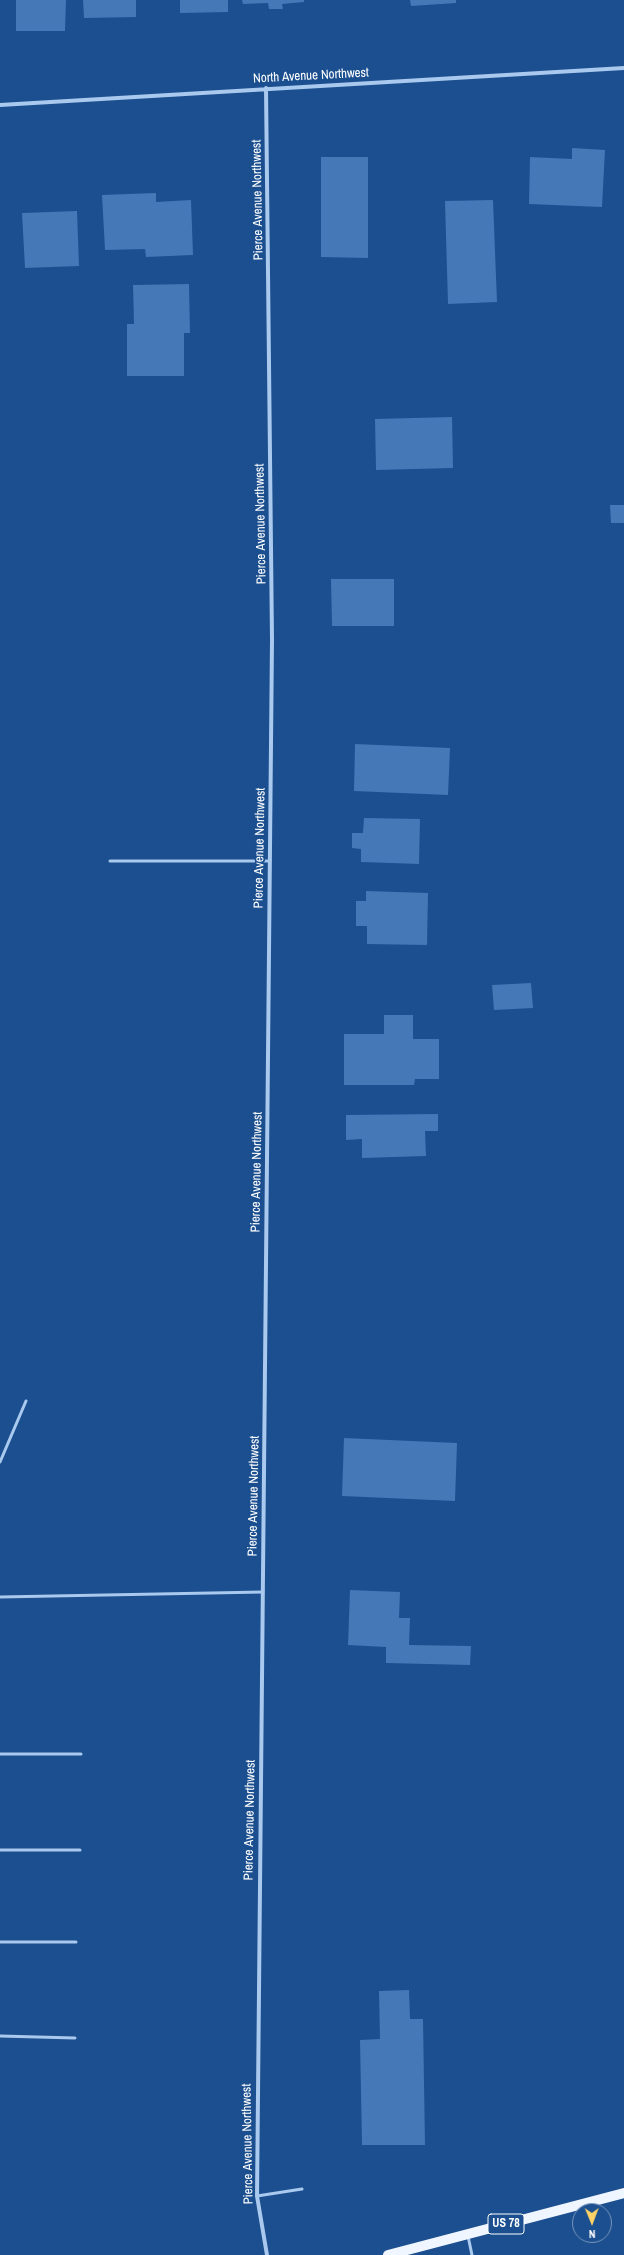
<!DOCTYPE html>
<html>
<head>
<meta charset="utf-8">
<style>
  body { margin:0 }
  #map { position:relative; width:624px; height:2255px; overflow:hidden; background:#1b4f8f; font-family:"Archivo Narrow",sans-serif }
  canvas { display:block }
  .north { position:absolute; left:572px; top:2203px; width:40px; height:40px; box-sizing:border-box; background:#1b4f8f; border:1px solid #7695bc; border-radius:50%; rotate:179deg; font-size:11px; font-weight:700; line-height:16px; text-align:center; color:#fff }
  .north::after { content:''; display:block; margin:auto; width:14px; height:18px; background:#ffd166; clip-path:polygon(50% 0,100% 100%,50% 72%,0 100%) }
</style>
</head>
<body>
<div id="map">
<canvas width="624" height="2255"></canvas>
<div class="north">N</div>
</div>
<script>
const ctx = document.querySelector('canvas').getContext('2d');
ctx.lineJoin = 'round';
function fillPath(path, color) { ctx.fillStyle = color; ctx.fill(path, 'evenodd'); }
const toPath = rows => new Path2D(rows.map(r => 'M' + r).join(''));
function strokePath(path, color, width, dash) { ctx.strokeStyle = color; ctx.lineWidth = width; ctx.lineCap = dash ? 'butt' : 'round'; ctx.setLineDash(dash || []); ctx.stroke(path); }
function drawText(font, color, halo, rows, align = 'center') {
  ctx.font = font + ' "Archivo Narrow",sans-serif'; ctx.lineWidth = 3.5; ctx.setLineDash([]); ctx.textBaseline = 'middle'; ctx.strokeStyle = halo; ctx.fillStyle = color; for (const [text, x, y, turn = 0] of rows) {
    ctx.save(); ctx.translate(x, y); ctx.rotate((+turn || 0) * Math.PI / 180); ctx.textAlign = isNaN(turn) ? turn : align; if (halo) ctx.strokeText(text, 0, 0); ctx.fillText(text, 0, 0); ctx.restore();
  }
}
fillPath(toPath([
  [16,0,66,0,65,31,16,31],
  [83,0,136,0,136,17,84,18],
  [180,0,228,0,228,12,180,13],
  [242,0,304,0,304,2,282,4,283,9,269,9,268,3,243,4],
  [410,0,456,0,456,3,411,6],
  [572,148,605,150,602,207,529,204,530,157,572,159],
  [321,157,368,157,368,258,321,257],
  [156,193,156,202,191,200,193,255,146,257,145,249,105,250,102,195],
  [493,200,497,302,448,304,445,201],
  [77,211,79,266,25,268,22,213],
  [189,284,190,333,184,333,184,376,127,376,127,324,134,324,133,285],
  [452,417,453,468,376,470,375,419],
  [610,505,624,505,624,523,611,523],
  [331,579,394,579,394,626,332,626],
  [355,744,450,748,448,795,354,791],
  [364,818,420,819,419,864,361,862,361,849,352,848,352,833,363,833],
  [366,891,428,893,427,945,367,944,367,926,356,926,356,901,366,901],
  [531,983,533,1008,494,1010,492,985],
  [384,1015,413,1015,413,1039,439,1039,439,1079,415,1079,414,1085,344,1085,344,1034,384,1034],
  [438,1114,438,1131,425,1131,426,1156,362,1158,362,1139,346,1140,346,1115],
  [344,1438,457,1443,455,1501,342,1496],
  [350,1590,400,1592,399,1618,410,1618,409,1645,471,1646,470,1665,386,1663,386,1647,348,1645],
  [409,1990,410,2019,423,2019,425,2145,362,2145,360,2040,380,2039,379,1991]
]), '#4478b7');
strokePath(toPath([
  [110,861,270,861],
  [0,1462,26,1401],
  [0,1597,263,1592],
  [0,1754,81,1754],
  [0,1850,80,1850],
  [0,1942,76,1942],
  [0,2036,75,2038],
  [257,2196,302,2189],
  [468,2236,472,2255]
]), '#a9c9ee', 3);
strokePath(toPath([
  [266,88,272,640,257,2196,267,2255],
  [0,105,624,68]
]), '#a9c9ee', 4);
strokePath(toPath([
  [388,2255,624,2193]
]), '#f0f6ff', 10);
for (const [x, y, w] of [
  [506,2224,36]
]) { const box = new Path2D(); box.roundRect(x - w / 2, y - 10, w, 20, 3); ctx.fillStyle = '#1b4f8f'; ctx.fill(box); strokePath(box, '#fff', 1); }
drawText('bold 12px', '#fff', null, [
  ["US 78",506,2224]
]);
drawText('13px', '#fff', '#1b4f8f', [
  ["North Avenue Northwest",311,76,-3],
  ["Pierce Avenue Northwest",258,200,-91],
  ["Pierce Avenue Northwest",261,524,-91],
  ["Pierce Avenue Northwest",260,848,-89],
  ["Pierce Avenue Northwest",257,1172,-89],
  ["Pierce Avenue Northwest",254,1496,-89],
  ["Pierce Avenue Northwest",250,1820,-89],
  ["Pierce Avenue Northwest",248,2144,-91]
]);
</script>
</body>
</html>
